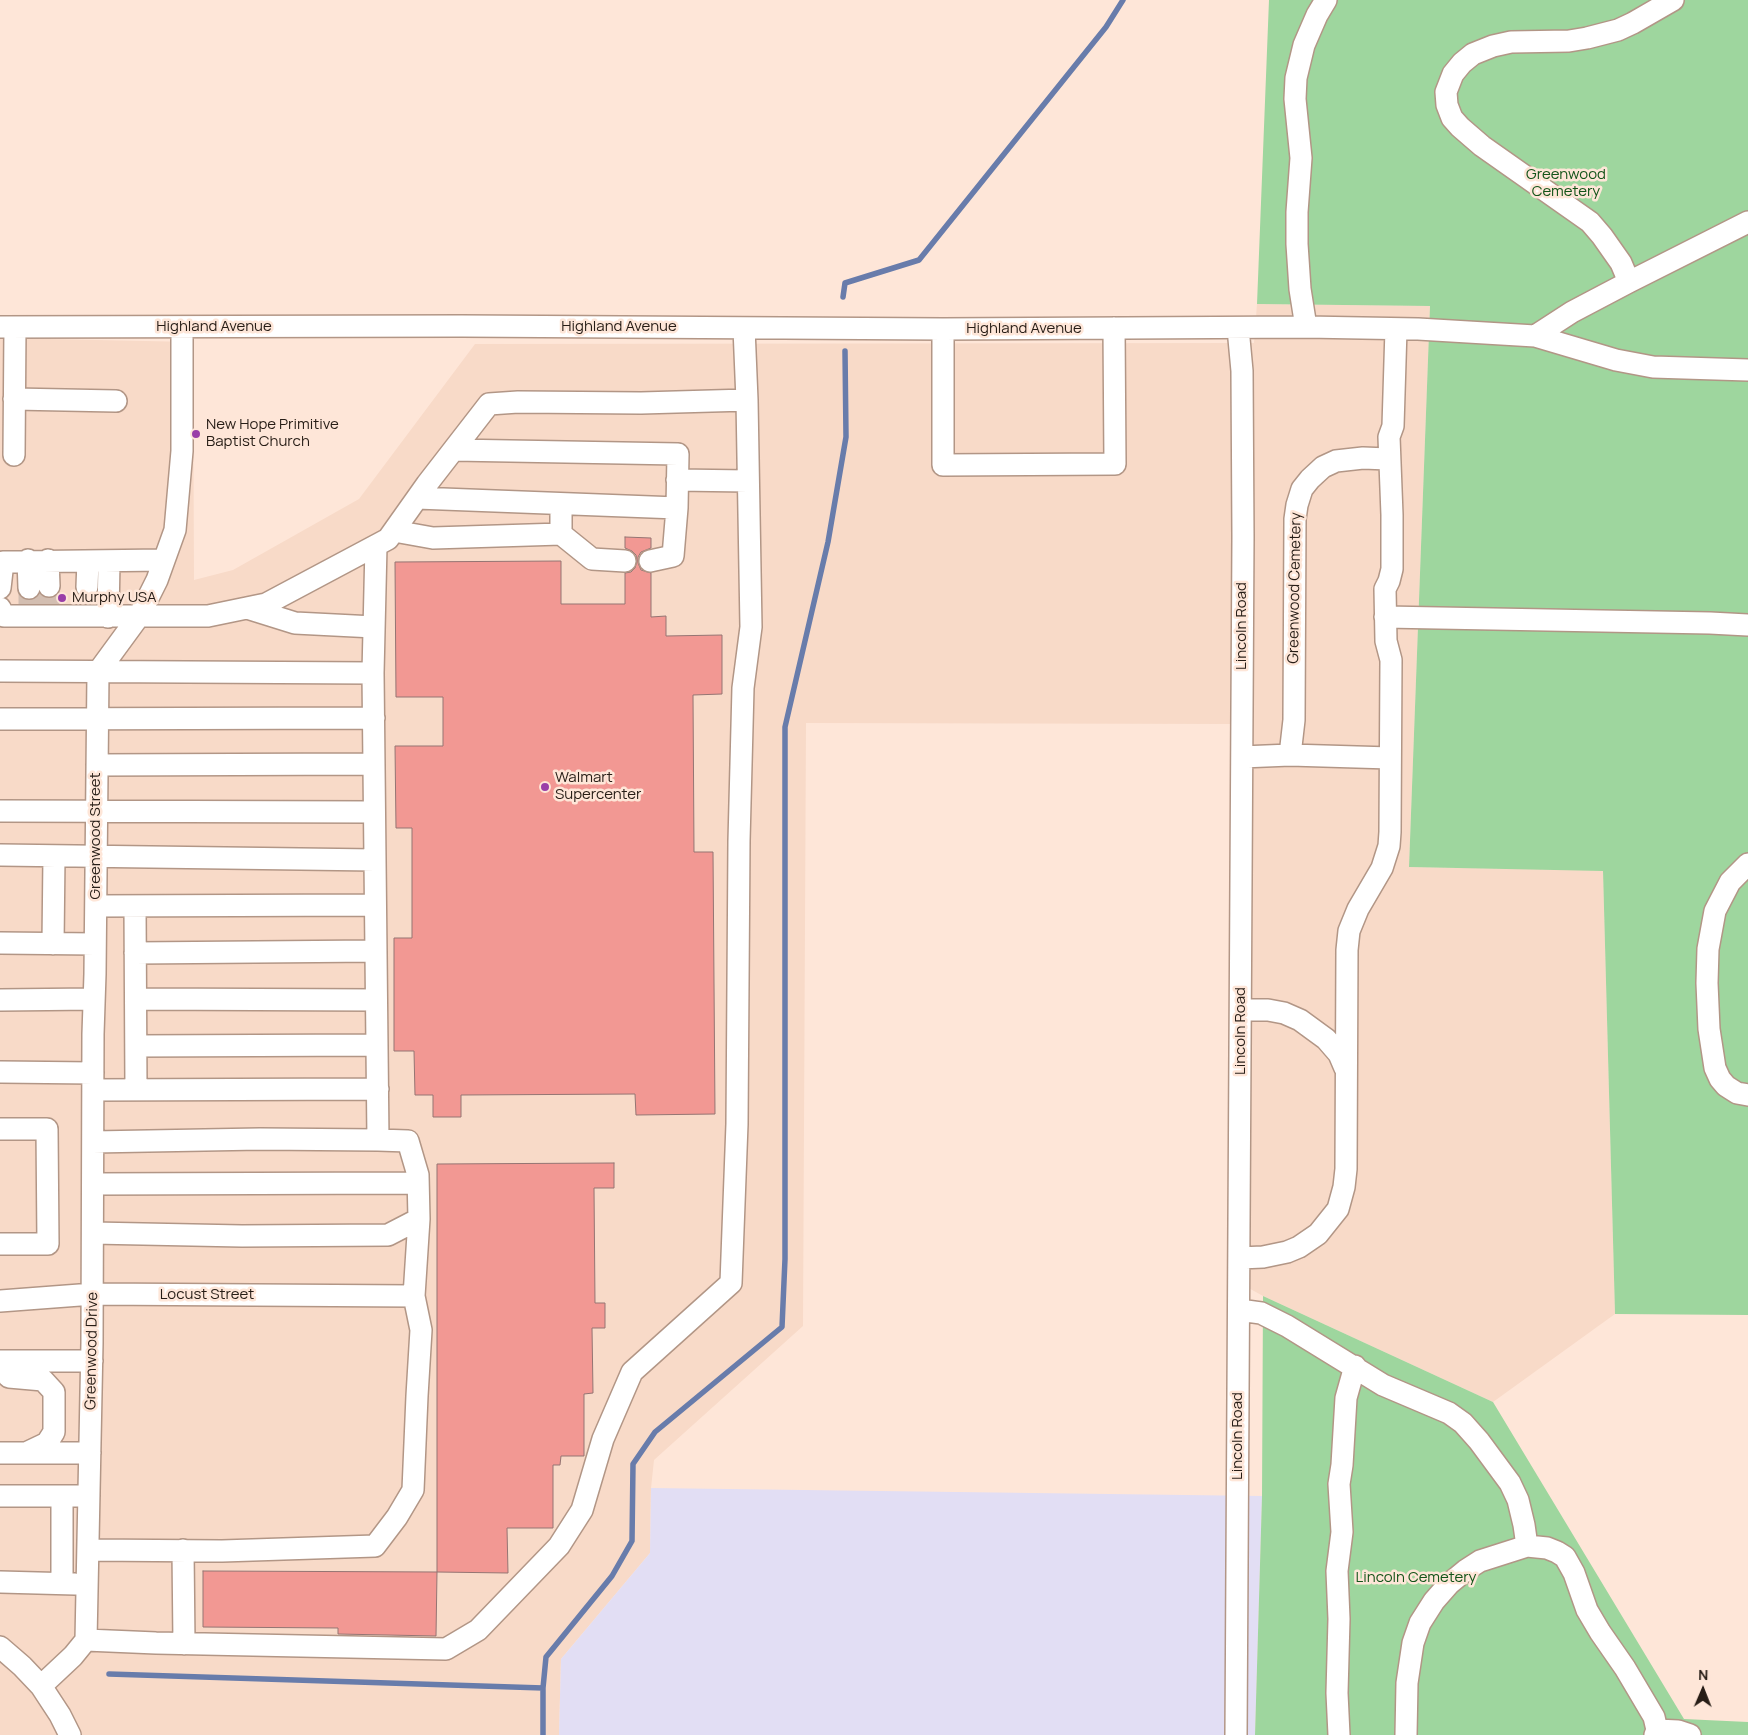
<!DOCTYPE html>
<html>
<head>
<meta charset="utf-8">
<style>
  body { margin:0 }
  #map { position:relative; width:1748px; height:1735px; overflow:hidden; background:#fee6d8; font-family:Manrope,sans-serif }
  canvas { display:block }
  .north { position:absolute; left:1678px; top:1665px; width:50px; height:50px; -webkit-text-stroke:4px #fee6d8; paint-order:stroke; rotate:1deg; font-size:14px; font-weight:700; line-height:20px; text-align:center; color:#271d16 }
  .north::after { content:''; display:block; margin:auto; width:18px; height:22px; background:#271d16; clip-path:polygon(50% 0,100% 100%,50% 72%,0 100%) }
</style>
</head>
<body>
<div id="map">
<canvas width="1748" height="1735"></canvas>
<div class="north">N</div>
</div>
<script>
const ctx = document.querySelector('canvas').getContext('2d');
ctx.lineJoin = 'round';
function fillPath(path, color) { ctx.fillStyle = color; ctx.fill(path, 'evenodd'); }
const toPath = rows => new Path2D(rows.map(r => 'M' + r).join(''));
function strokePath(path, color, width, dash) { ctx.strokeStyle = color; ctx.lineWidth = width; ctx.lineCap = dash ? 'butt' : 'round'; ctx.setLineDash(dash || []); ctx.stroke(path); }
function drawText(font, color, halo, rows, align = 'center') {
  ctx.font = font + ' Manrope,sans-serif'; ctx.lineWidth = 5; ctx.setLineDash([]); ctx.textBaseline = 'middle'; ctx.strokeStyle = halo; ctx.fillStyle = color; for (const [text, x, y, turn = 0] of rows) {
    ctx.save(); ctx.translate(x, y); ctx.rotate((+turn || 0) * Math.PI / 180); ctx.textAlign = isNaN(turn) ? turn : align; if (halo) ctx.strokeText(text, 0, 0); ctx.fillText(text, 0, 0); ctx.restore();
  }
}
fillPath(toPath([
  [1257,304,1430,306,1409,867,1603,870,1615,1314,1493,1402,1263,1296,1227,1276,1232,724,806,723,803,1326,654,1460,651,1488,650,1553,561,1659,559,1735,0,1735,0,338,193,342,194,580,233,570,359,499,475,344,1254,343]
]), '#f8dac8');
fillPath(toPath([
  [651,1488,1262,1496,1255,1735,559,1735,561,1659,650,1553]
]), '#e2def4');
fillPath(toPath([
  [1269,0,1748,0,1748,1315,1615,1314,1603,871,1409,867,1430,306,1257,304],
  [1263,1296,1493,1402,1684,1719,1748,1722,1748,1735,1255,1735,1262,1496]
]), '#9ed69e');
strokePath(toPath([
  [843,297,845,283,919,260,1106,27,1123,0],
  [109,1674,543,1688],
  [543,1735,543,1688,546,1657,612,1576,632,1541,633,1464,655,1432,782,1327,785,1259,785,727,828,542,846,437,845,351]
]), '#687cab', 5.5);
const building = toPath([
  [625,537,651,538,651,548,641,552,638,557,638,563,641,570,651,573,651,617,666,616,666,636,722,635,722,694,693,695,694,852,713,852,715,1114,636,1115,635,1094,461,1095,461,1117,433,1117,433,1095,415,1095,414,1051,394,1051,394,938,412,938,412,828,396,828,395,746,443,746,443,697,396,697,395,562,561,561,561,604,625,604,625,573,631,572,635,568,637,561,636,555,632,551,625,548,625,537],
  [614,1163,614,1188,594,1188,595,1303,605,1303,605,1328,592,1328,593,1393,584,1394,584,1456,561,1456,560,1465,553,1465,553,1528,507,1528,508,1573,437,1572,437,1164,614,1163],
  [203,1571,437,1572,436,1636,338,1634,338,1628,203,1627,203,1571]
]);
fillPath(building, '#f29893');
strokePath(building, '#957573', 1);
strokePath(toPath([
  [49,586,49,606],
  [29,588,29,606],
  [87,606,87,587]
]), '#d3beb1', 21, [21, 11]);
const minor = toPath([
  [1629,282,1621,263,1602,236,1590,222,1482,146,1460,127,1452,118,1447,105,1446,92,1453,74,1462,63,1473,54,1493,46,1511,42,1569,41,1587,38,1618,30,1633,23,1673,0],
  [0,327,462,326,943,329,1306,327,1418,329,1535,336,1572,312,1629,282,1748,222],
  [1306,327,1300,289,1297,244,1297,212,1301,158,1295,99,1296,78,1304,45,1317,15,1326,0],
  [943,329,943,465,1115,464,1114,328],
  [1535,336,1616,360,1653,367,1748,370],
  [14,399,116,401],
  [14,455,15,327],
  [677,480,748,481],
  [417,498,677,508,678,454,454,450],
  [394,531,433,538,561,534,561,504],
  [561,534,592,559,625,561],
  [28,560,29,588],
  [48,560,49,586],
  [650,561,673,556,677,508],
  [87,587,88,561],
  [0,588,3,562,164,560],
  [0,608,4,616,208,616,266,604,388,539,427,484,489,404,518,402,641,403,747,400,744,328],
  [247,608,295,623,374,627],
  [108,617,109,561],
  [1385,617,1710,623,1748,625],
  [0,671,373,673,378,1140,408,1141,418,1175,419,1219,388,1235,242,1236,93,1233],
  [98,672,139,616,157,580,175,530,182,451,182,327],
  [373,673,376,546],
  [0,719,374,718],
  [1290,755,1294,720,1295,519,1297,505,1302,489,1310,479,1323,467,1336,461,1363,458,1388,459],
  [1242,757,1290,755,1390,758],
  [97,765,374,764],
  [0,811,374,812],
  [0,855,375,860],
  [1748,864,1730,882,1715,911,1708,949,1707,983,1709,1029,1715,1068,1720,1079,1726,1086,1737,1093,1748,1095],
  [96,906,375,905],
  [135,906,136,1090],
  [0,943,95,944],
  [53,944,54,856],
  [135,953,376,951],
  [136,999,376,1000],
  [0,1000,94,999],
  [1241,1010,1268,1010,1284,1013,1300,1020,1326,1039,1339,1054,1345,1068],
  [136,1046,377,1045],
  [0,1072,93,1073],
  [93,1090,378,1089],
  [0,1129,47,1129,48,1244,0,1244],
  [93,1142,260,1139,378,1140],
  [93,1184,418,1183],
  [1240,1258,1263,1257,1287,1252,1299,1247,1318,1234,1338,1209,1344,1187,1346,1169,1347,950,1349,931,1358,909,1382,868,1389,846,1390,832,1391,660,1386,641,1385,589,1389,581,1392,569,1392,515,1389,437,1393,426,1396,329],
  [0,1301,93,1294,414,1296],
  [1239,1310,1261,1313,1287,1326,1383,1385,1449,1413,1463,1423,1479,1441,1510,1483,1518,1500,1524,1525,1527,1546],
  [0,1361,92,1361],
  [9,1377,43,1380,54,1392,54,1432,47,1443,26,1453],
  [0,1453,90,1453],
  [0,1496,89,1496],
  [62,1496,62,1583],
  [89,1550,222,1551,375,1546,397,1517,413,1490,417,1396,421,1330,414,1296,419,1219],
  [183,1550,184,1644],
  [0,1582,75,1584],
  [86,1640,156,1643,446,1649,478,1630,559,1546,582,1510,603,1439,632,1372,731,1283,737,1124,739,841,743,688,751,627,747,400],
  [0,1647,22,1666,41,1686,60,1715,70,1735],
  [41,1686,73,1656,86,1640,92,1343,93,1034,95,974,98,672],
  [1657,1730,1678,1731,1690,1735],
  [1236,1735,1243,537,1242,371,1238,328],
  [1339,1735,1337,1693,1339,1619,1337,1571,1342,1532,1339,1484,1342,1465,1346,1398,1355,1366],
  [1406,1735,1407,1683,1413,1643,1420,1623,1434,1601,1449,1584,1466,1570,1480,1561,1527,1546,1547,1548,1557,1552,1565,1557,1574,1573,1587,1610,1600,1632,1625,1668,1654,1717,1657,1730,1655,1735]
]);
strokePath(minor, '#b29686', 24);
strokePath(minor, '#fff', 21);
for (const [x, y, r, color] of [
  [196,434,5,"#9a3ea8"],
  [62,598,5,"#9a3ea8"],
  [545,787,5,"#9a3ea8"]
]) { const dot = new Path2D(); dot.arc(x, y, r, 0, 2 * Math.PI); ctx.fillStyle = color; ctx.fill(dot); strokePath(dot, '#fee6d8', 2); }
drawText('15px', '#135419', '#fee6d8', [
  ["Greenwood",1566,175],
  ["Cemetery",1566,192],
  ["Lincoln Cemetery",1416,1578]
]);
drawText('15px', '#271d16', '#fee6d8', [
  ["Highland Avenue",214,327],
  ["Highland Avenue",619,327],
  ["Highland Avenue",1024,329],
  ["Greenwood Cemetery",1295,588,-89],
  ["Lincoln Road",1242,626,-90],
  ["Greenwood Street",96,836,-90],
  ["Lincoln Road",1241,1031,-90],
  ["Locust Street",207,1295],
  ["Greenwood Drive",92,1351,-89],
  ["Lincoln Road",1238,1436,-90]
]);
drawText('15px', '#271d16', '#fee6d8', [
  ["New Hope Primitive",206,425],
  ["Baptist Church",206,442],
  ["Murphy USA",72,598],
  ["Walmart",555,778],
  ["Supercenter",555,795]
], 'left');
</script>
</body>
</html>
